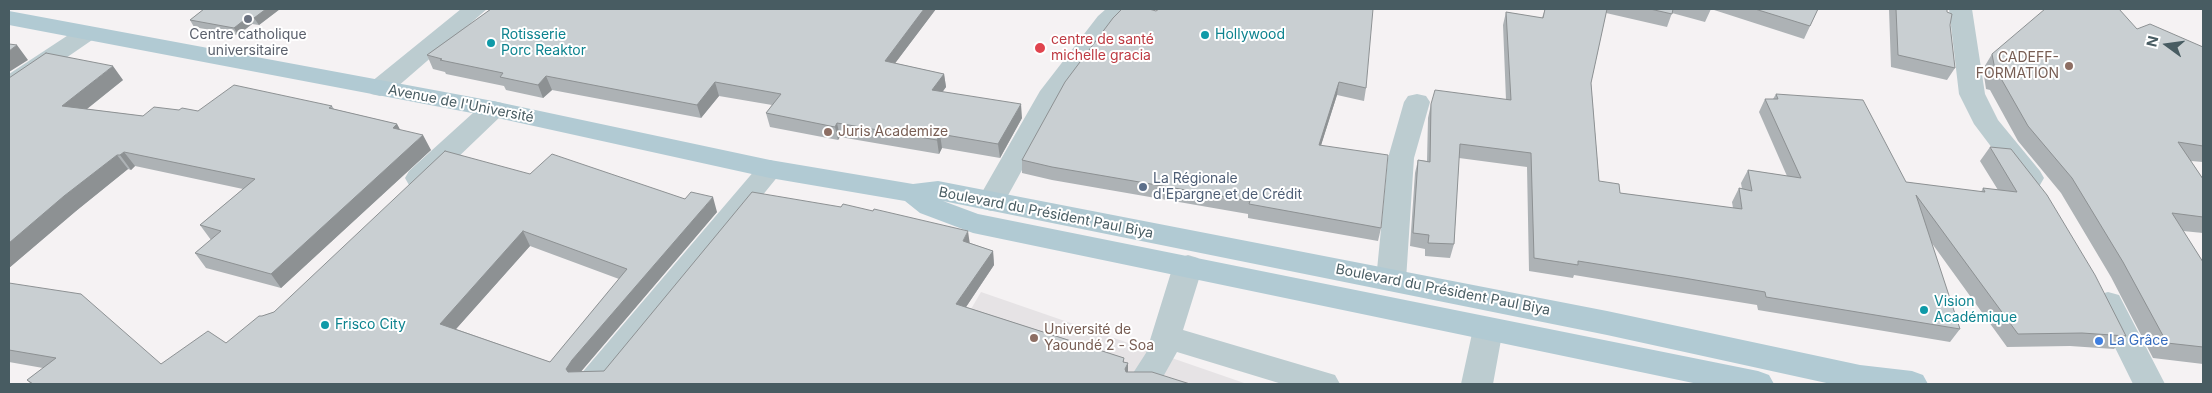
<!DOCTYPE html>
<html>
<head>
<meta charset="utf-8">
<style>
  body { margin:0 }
  #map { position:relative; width:2212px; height:393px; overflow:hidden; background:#f5f2f3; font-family:Inter,sans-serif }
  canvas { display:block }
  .frame { position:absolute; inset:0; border:10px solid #485c62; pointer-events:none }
  .north { position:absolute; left:2142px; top:20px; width:50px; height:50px; -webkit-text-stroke:4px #fff; paint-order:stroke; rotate:284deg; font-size:14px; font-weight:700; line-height:20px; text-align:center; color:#485c62 }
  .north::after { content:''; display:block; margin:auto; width:18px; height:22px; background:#485c62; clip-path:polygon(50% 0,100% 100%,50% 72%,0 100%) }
</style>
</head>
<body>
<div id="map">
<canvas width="2212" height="393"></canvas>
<div class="frame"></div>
<div class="north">N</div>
</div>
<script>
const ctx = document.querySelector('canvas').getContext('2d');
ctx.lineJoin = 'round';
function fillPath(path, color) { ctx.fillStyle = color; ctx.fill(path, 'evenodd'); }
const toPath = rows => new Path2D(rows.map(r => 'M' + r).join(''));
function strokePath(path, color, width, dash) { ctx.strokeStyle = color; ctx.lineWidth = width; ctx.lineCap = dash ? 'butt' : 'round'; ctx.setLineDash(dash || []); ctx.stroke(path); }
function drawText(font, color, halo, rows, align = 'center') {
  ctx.font = font + ' Inter,sans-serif'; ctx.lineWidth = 4; ctx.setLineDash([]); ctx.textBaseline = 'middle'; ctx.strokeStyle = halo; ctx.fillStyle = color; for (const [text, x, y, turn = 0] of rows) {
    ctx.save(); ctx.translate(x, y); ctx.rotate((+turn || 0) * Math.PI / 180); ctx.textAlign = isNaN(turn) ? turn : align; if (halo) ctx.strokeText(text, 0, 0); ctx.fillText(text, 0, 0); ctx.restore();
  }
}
fillPath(toPath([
  [981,292,1247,384,927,384]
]), '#e6e3e5');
fillPath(toPath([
  [461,9,487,9,389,94,380,96,371,94,368,88,371,82,461,9],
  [1106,9,1132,9,1114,26,1064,94,1001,208,991,211,981,208,977,201,1040,91,1098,16,1106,9],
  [1949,9,1972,9,1985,94,1998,120,2040,171,2044,178,2040,185,2030,187,2020,185,1974,124,1959,94,1949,9],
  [87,26,95,28,99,33,95,38,18,91,9,93,9,74,79,28,87,26],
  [1417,94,1426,96,1430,102,1414,158,1406,280,1401,288,1391,291,1381,288,1376,280,1388,158,1404,102,1408,96,1417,94],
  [493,101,502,103,506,109,502,115,429,185,419,187,409,185,405,178,409,171,484,103,493,101],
  [770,160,779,163,783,169,779,175,609,384,575,384,580,375,761,163,770,160],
  [1188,255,1198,258,1203,266,1183,330,1335,375,1340,384,1282,384,1177,352,1159,384,1126,384,1146,353,1173,266,1178,258,1188,255],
  [2108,292,2119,295,2165,384,2133,384,2093,303,2097,295,2108,292],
  [1488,317,1499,321,1503,329,1493,384,1461,384,1473,329,1477,321,1488,317]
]), '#bcccd0');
fillPath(toPath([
  [9,11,493,101,770,160,913,184,938,181,1607,311,1860,365,1912,371,1923,375,1928,384,1831,384,1607,335,943,201,978,214,1758,371,1769,375,1774,384,1698,384,973,233,920,213,905,201,770,178,493,117,9,25,9,11]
]), '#b1cad3');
fillPath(toPath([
  [204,9,280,9,259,25,252,24,238,35,194,27,190,20],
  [491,9,936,9,895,63,944,74,946,87,942,92,1022,118,1000,158,942,148,939,154,840,137,838,140,770,127,766,113,772,105,719,96,701,118,552,90,543,98,506,90,504,86,446,74,445,72,433,69,427,55],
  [1545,9,1818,9,1804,39,1711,9,1705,22,1672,13,1667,27,1606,13,1591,83,1599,181,1620,193,1733,208,1732,202,1739,188,1742,189,1741,183,1748,170,1787,176,1759,112,1765,99,1773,99,1776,94,1906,182,1981,192,1983,188,1998,190,1980,161,1990,147,2126,336,2114,349,2070,346,2007,347,1931,242,1960,329,1950,342,1758,310,1757,305,1677,292,1574,275,1573,278,1529,271,1527,167,1459,158,1454,244,1450,258,1425,256,1425,249,1410,246,1415,173,1418,160,1427,161,1428,118,1431,104,1506,100,1503,25,1506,12,1542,18],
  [1889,9,1947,9,1947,12,1950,25,1955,68,1947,80,1891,67],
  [1156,11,1366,88,1364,101,1337,95,1321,145,1381,228,1378,241,1248,218,1248,214,1052,180,1022,173,1022,160],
  [2137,29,2203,47,2203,162,2191,161,2203,179,2203,233,2183,231,2203,262,2203,364,2153,358,2111,277,2061,193,2018,141,1990,90,1986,89,1983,69,1992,54],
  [9,78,123,80,87,109,143,116,179,110,198,111,332,106,334,109,397,124,400,130,431,150,281,288,206,268,195,253,211,240,200,225,243,189,135,166,131,170,128,169,76,211,9,268],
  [530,174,717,212,581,371,604,371,970,243,993,251,994,265,966,307,1124,358,1124,362,1128,363,1128,372,1190,384,31,384,27,380,43,368,9,362,9,283,161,364,226,343,262,316,274,312],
  [530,246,619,279,550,362,456,329]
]), '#adb2b5');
fillPath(toPath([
  [266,9,280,9,259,25,254,18],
  [924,9,936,9,887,74,885,61],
  [248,17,252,24,238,35,234,28],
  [17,45,28,60,9,72,9,51],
  [113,66,123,80,73,120,62,106],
  [944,74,946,87,934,104,932,90],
  [546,76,552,90,543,98,538,85],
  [715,82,719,96,701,118,697,105],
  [1339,82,1337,95,1317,158,1319,145],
  [1021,104,1022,118,1000,158,998,144],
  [837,123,840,137,838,140,835,127],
  [397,124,405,139,393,128],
  [940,134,942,148,939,154,937,140],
  [423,135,431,150,281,288,271,274],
  [124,152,135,166,131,170,120,155],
  [117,155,128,169,76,211,9,268,9,243,64,196],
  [713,197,717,212,579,374,573,383,566,369,572,360],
  [523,231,530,246,448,338,440,324],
  [968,231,970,245,963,241],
  [993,251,994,265,958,319,956,304],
  [1128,363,1128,378,1125,369]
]), '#8d9193');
const building = toPath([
  [204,9,266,9,254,18,248,17,234,28,190,20,204,9],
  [491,9,924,9,885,61,944,74,932,90,1021,104,998,144,940,134,937,140,837,123,835,127,766,113,781,94,715,82,697,105,546,76,538,85,500,77,503,73,440,60,442,59,427,55,491,9],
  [1122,9,1149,9,1156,11,1159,9,1373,9,1366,88,1339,82,1319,145,1388,155,1381,228,1249,204,1250,201,1052,167,1022,160,1065,82,1113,18,1122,9],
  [1545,9,1607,9,1591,83,1599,181,1619,184,1620,193,1742,209,1739,188,1752,191,1748,170,1801,178,1765,99,1778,99,1776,94,1863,100,1906,182,1985,192,1983,188,2017,192,1990,147,2011,149,2047,195,2095,275,2126,336,2082,333,2018,334,1916,195,1960,329,1766,297,1765,292,1684,278,1578,261,1578,265,1534,258,1531,153,1460,144,1454,244,1428,243,1429,235,1413,233,1418,160,1430,162,1431,104,1435,90,1511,100,1506,12,1543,18,1545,9],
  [1650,9,1673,9,1672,14,1650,9],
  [1755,9,1818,9,1810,26,1755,9],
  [1896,9,1947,9,1947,12,1952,14,1950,25,1955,68,1898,55,1896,9],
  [2045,9,2119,9,2137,29,2150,24,2203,47,2203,146,2178,142,2203,179,2203,217,2172,213,2203,262,2203,347,2167,343,2123,262,2072,178,2028,126,1999,75,1996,75,1992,54,2045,9],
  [9,44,17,45,9,51,9,44],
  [46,53,113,66,62,106,143,116,154,107,179,110,182,108,198,111,234,85,332,106,329,108,397,124,393,128,423,135,271,274,195,253,221,231,200,225,255,179,124,152,120,155,117,155,64,196,9,243,9,78,46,53],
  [445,151,530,174,552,154,685,199,691,192,713,197,572,360,566,369,568,372,604,371,752,192,841,207,843,204,873,211,874,209,968,231,963,241,993,251,956,304,1124,358,1123,362,1128,363,1125,369,1126,372,1152,372,1190,384,33,384,27,380,56,358,9,350,9,283,81,294,161,364,208,331,226,343,259,316,262,316,274,312,445,151],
  [523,231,627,269,550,362,440,324,523,231]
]);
fillPath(building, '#c9cfd2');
strokePath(building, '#8d9193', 1);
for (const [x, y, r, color] of [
  [248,19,5,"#6b7280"],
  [1205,35,5,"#0f9aa8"],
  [491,43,5,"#0f9aa8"],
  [1040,48,6,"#e0444e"],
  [2069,66,5,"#8d6e63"],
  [828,132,5,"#8d6e63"],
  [1143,187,5,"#5c6f8a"],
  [1924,310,5,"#0f9aa8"],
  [325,325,5,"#0f9aa8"],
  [1034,338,5,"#8d6e63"],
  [2099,341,5,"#3f7fe0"]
]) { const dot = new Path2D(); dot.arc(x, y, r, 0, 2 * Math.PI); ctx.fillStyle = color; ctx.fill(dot); strokePath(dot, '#fff', 2); }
drawText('14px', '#5b616d', '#fff', [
  ["Centre catholique",248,35],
  ["universitaire",248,51]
]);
drawText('14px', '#0d838f', '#fff', [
  ["Rotisserie",501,35],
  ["Porc Reaktor",501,51],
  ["Hollywood",1215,35],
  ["Vision",1934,302],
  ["Académique",1934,318],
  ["Frisco City",335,325]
], 'left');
drawText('14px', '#be3a42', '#fff', [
  ["centre de santé",1051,40],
  ["michelle gracia",1051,56]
], 'left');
drawText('14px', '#785e54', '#fff', [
  ["CADEFF-",2059,58,"right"],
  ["FORMATION",2059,74,"right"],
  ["Juris Academize",838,132],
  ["Université de",1044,330],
  ["Yaoundé 2 - Soa",1044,346]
], 'left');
drawText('14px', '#485c62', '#fff', [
  ["Avenue de l'Université",461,104,11],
  ["Boulevard du Président Paul Biya",1046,213,11],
  ["Boulevard du Président Paul Biya",1443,290,11]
]);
drawText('14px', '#4e5e75', '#fff', [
  ["La Régionale",1153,179],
  ["d'Epargne et de Crédit",1153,195]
], 'left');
drawText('14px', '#366cbe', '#fff', [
  ["La Grâce",2109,341]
], 'left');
</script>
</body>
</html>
